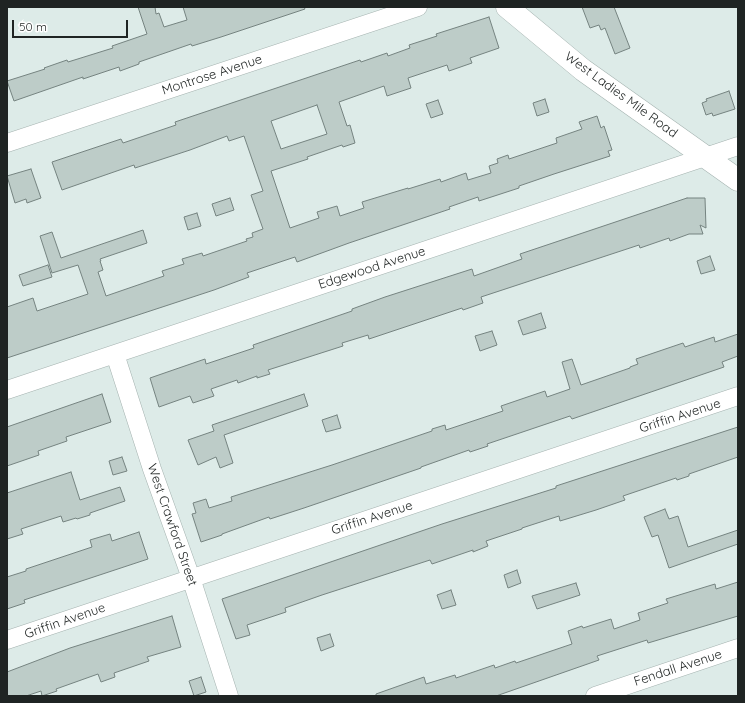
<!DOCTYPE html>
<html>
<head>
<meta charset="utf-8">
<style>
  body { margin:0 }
  #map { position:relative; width:745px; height:703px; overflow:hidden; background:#ddebe8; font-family:Quicksand,sans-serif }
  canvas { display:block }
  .frame { position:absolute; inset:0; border:8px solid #1f2423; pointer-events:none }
  .scale { position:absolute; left:12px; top:20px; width:116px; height:18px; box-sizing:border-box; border:2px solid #1f2423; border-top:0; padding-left:5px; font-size:12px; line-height:14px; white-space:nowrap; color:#1f2423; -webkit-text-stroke:3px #fff; paint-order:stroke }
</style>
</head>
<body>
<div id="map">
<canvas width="745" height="703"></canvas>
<div class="frame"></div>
<div class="scale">50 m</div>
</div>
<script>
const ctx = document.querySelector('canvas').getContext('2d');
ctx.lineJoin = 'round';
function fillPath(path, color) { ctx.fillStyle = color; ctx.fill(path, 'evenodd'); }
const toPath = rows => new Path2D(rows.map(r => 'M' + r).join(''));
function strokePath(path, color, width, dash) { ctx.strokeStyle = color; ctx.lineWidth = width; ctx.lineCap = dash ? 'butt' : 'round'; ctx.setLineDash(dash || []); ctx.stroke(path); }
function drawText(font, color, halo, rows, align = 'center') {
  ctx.font = font + ' Quicksand,sans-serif'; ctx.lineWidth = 4; ctx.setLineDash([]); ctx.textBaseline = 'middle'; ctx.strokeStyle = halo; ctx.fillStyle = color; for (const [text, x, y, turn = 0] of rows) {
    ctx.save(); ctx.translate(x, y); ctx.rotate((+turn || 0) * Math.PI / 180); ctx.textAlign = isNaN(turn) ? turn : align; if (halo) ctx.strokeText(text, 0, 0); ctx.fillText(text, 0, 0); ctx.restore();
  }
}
const building = toPath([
  [138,7,155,7,156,14,159,13,164,27,187,20,183,7,304,7,305,9,221,37,192,46,191,44,139,62,139,64,120,71,119,67,83,79,83,77,14,101,7,81,45,69,44,68,67,60,68,62,113,48,112,46,147,34,138,7],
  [582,7,614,7,630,48,615,54,605,28,601,30,599,25,590,28,582,7],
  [489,17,499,48,470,58,472,63,449,71,447,65,408,78,411,88,387,96,384,86,339,102,347,126,350,125,355,143,343,147,342,145,307,157,308,159,271,171,290,228,319,218,317,212,337,206,340,216,364,208,362,202,408,188,408,189,440,179,441,182,466,173,468,180,491,173,489,166,498,163,497,159,508,155,509,159,557,143,556,138,582,129,579,122,597,116,601,128,604,126,612,150,608,151,610,156,554,174,519,186,519,188,479,201,478,197,449,207,450,209,349,243,297,262,295,257,247,273,249,277,214,290,7,358,7,307,33,298,37,311,88,294,78,265,52,273,40,236,52,232,61,258,143,230,147,243,100,259,101,261,100,261,103,270,98,272,106,296,164,276,162,271,184,264,182,259,202,253,203,256,247,241,246,239,253,237,252,233,263,229,251,195,263,191,244,136,229,141,227,136,190,150,135,168,134,165,62,190,52,162,121,139,123,143,176,125,175,122,360,60,361,62,387,53,388,56,410,48,409,45,437,36,436,34,489,17],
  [317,105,327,134,281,149,271,121,317,105],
  [729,91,735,109,713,116,712,113,706,115,702,103,707,101,706,99,729,91],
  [545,99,549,112,537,116,533,103,545,99],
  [438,100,443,114,431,118,426,104,438,100],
  [31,169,41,198,27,203,26,199,15,203,7,176,31,169],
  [230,198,234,210,216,216,212,204,230,198],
  [687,198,705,198,706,228,700,225,703,234,689,234,670,241,669,238,640,248,639,245,481,297,483,303,463,310,462,308,369,339,368,335,342,343,343,346,268,370,270,374,257,378,257,376,238,383,237,380,211,389,214,396,193,403,190,396,159,407,150,378,205,359,206,364,254,348,253,345,352,311,352,309,385,297,472,269,474,276,522,259,520,254,687,198],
  [197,213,201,226,188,230,184,217,197,213],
  [710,256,715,270,701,274,697,261,710,256],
  [48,265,52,277,23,286,19,275,48,265],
  [541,313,546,328,523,335,518,321,541,313],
  [492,331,497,345,480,351,475,336,492,331],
  [738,334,738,356,722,362,724,367,572,419,570,416,487,444,488,446,470,452,469,450,421,467,421,468,304,508,270,519,269,517,222,534,222,535,201,542,192,514,196,513,193,503,206,499,209,508,232,501,231,497,332,465,432,431,432,429,445,425,446,430,503,411,501,406,545,391,547,397,570,389,562,362,572,359,581,385,630,368,630,367,638,364,636,359,683,343,685,347,714,337,715,342,738,334],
  [102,394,111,422,66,437,67,441,38,451,39,455,7,466,7,427,102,394],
  [304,394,308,406,224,435,233,463,220,468,216,457,198,465,188,440,214,431,212,425,304,394],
  [337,415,341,428,326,432,322,420,337,415],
  [738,427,738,457,689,474,689,476,677,480,676,478,623,496,625,500,596,510,560,521,559,516,522,528,522,529,486,541,488,546,473,552,473,550,432,564,430,560,322,595,285,608,286,612,247,625,250,635,236,639,222,599,442,524,556,488,556,486,738,427],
  [122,457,127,471,113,475,109,461,122,457],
  [71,472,80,500,120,487,125,501,90,513,90,515,77,519,76,518,63,522,61,516,21,529,23,534,7,539,7,493,71,472],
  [665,509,669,519,678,516,688,547,738,530,738,544,669,568,658,535,652,537,644,517,665,509],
  [139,532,148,559,24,600,25,603,7,609,7,577,26,571,26,569,92,547,90,540,110,534,112,541,139,532],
  [517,570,521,583,508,588,504,575,517,570],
  [738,582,738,616,648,643,647,640,597,656,599,660,496,696,376,696,376,694,424,677,426,684,455,675,456,678,494,665,495,668,515,661,516,663,572,644,568,631,582,626,583,628,611,619,614,629,640,620,638,613,668,603,666,599,715,584,716,589,738,582],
  [576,583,580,595,537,609,532,596,576,583],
  [451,590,456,605,442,609,437,595,451,590],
  [172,616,181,647,147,657,149,661,114,673,115,677,101,682,98,674,56,689,57,691,42,696,41,691,26,696,7,696,7,672,70,648,172,616],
  [330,634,334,646,321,651,317,638,330,634],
  [201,677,206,692,194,696,189,681,201,677]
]);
fillPath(building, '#bdccc8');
strokePath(building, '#758380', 1);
const minor = toPath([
  [7,143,418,7],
  [115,354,152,469,191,578,229,696],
  [7,390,738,146],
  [7,640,738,396],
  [595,696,738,648]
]);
const tertiary = toPath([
  [507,7,583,70,738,180]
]);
strokePath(minor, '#a5b3b0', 19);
strokePath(tertiary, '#a5b3b0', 23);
strokePath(minor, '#fff', 18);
strokePath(tertiary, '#fff', 22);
drawText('13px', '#1f2423', '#fff', [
  ["Montrose Avenue",212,75,-18],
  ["West Ladies Mile Road",621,95,36],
  ["Edgewood Avenue",372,268,-18],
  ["Griffin Avenue",680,416,-18],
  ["Griffin Avenue",372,518,-18],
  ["West Crawford Street",172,525,71],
  ["Griffin Avenue",65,621,-19],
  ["Fendall Avenue",678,668,-18]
]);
</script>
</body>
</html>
